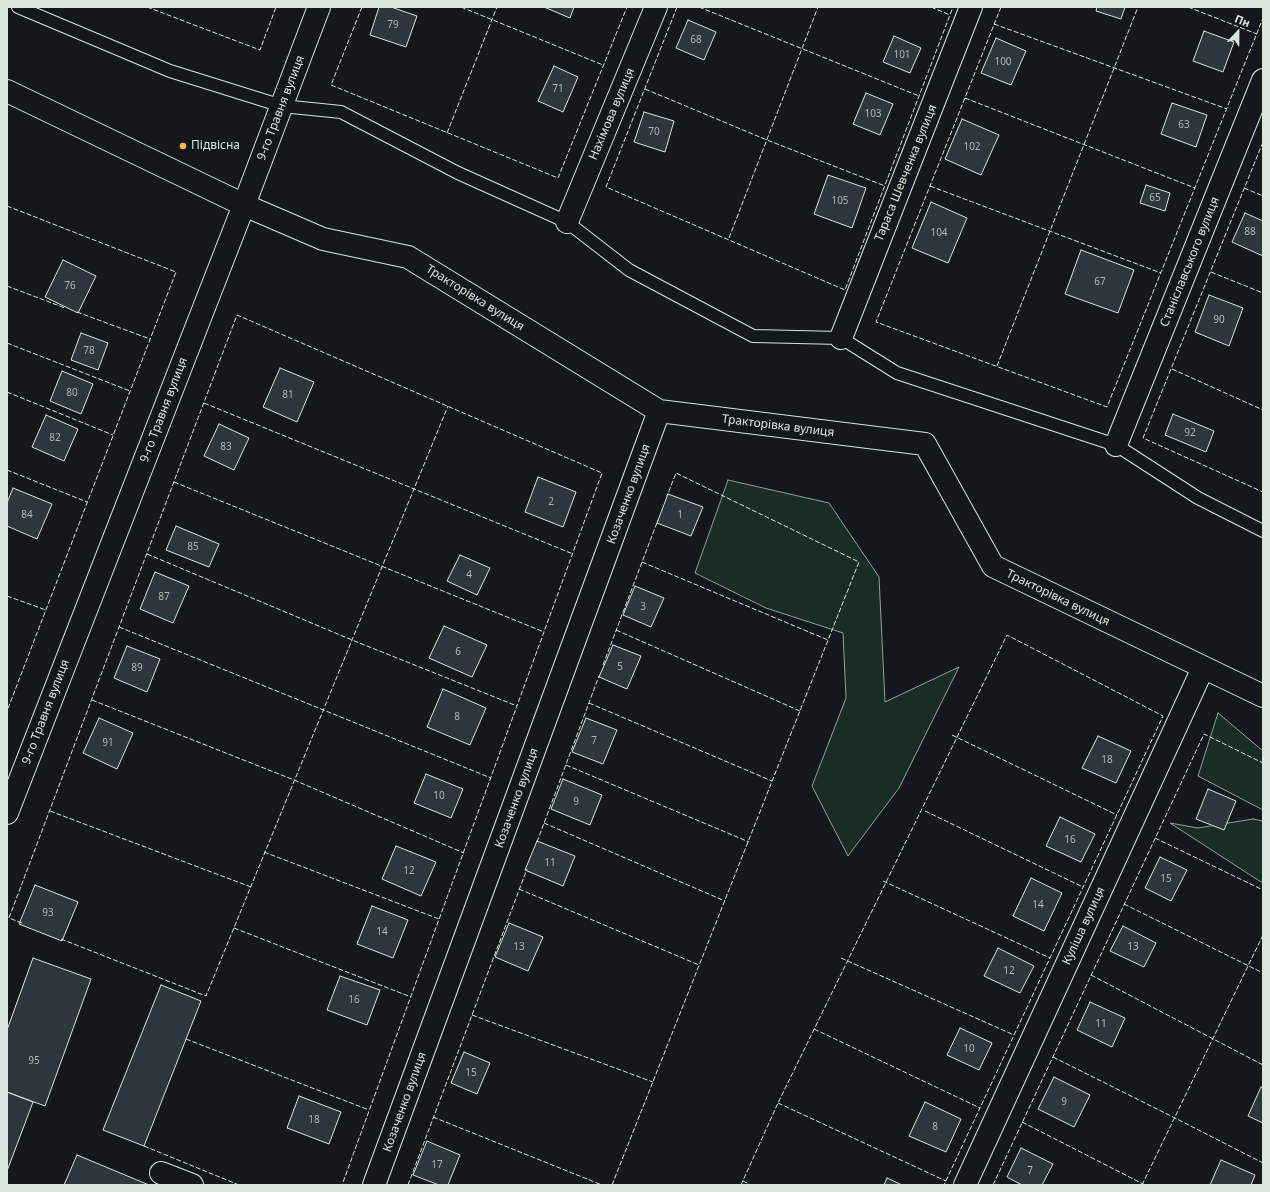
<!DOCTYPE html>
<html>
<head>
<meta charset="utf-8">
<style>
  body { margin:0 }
  #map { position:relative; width:1270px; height:1192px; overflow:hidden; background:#14181c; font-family:"Noto Sans",sans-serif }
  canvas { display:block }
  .frame { position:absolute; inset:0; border:8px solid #d8e6dc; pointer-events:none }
  .north { position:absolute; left:1218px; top:12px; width:40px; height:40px; -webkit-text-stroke:3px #14181c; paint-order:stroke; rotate:22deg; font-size:11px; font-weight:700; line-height:16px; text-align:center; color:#d8e6dc }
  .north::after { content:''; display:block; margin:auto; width:14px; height:18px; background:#d8e6dc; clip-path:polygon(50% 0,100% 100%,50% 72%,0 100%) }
</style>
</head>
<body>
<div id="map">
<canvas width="1270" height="1192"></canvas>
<div class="frame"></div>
<div class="north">Пн</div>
</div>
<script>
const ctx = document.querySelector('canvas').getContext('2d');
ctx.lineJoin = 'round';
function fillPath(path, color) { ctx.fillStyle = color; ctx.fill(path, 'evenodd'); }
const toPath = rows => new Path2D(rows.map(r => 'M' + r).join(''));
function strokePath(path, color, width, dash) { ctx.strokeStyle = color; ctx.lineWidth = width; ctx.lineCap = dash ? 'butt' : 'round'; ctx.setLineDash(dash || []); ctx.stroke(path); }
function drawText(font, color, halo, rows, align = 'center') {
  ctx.font = font + ' "Noto Sans",sans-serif'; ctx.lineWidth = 3; ctx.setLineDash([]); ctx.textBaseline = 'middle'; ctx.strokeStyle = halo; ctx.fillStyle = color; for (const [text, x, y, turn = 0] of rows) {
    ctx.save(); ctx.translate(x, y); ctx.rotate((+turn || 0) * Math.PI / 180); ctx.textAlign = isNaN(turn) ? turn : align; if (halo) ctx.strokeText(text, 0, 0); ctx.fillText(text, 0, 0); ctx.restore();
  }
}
const green = toPath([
  [728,480,829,503,879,577,885,702,959,667,899,788,848,856,812,786,846,698,843,633,766,608,695,573,728,480],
  [1218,713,1263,751,1263,810,1198,776,1218,713],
  [1253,819,1263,821,1263,881,1261,882,1170,823,1198,828,1253,819]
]);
fillPath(green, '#1a2d24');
strokePath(green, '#939e99', 1);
const building = toPath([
  [379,7,391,7,417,16,406,47,370,35,379,7],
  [544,7,574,7,570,18,544,7],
  [1097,7,1125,7,1121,19,1096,11,1097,7],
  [688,20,716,32,704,60,676,48,688,20],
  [1204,31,1234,42,1223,72,1193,61,1204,31],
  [894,36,921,48,910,73,883,62,894,36],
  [996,38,1026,51,1011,85,981,73,996,38],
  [554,66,578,77,563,112,538,101,554,66],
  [866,93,893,104,880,135,853,124,866,93],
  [1172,103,1207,115,1196,147,1161,134,1172,103],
  [644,112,674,121,665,152,634,142,644,112],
  [962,119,999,135,981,175,945,159,962,119],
  [828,175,866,188,852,228,814,214,828,175],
  [1146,185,1170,193,1165,211,1140,203,1146,185],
  [931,202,967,218,948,263,912,248,931,202],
  [1245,213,1263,221,1263,256,1232,242,1245,213],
  [1081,250,1134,270,1118,313,1065,294,1081,250],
  [63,260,96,276,78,313,45,297,63,260],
  [1209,295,1243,308,1229,346,1195,332,1209,295],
  [81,333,108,343,98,370,71,360,81,333],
  [280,368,314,382,297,422,263,407,280,368],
  [62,371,93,384,81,414,50,401,62,371],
  [1173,414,1214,431,1206,452,1165,435,1173,414],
  [46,415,78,429,64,461,32,447,46,415],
  [219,424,249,438,234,470,204,456,219,424],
  [538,477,576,492,563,527,525,512,538,477],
  [13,488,52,504,37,539,7,526,7,503,13,488],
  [668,494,703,507,691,536,657,523,668,494],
  [176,526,219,544,209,567,166,550,176,526],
  [460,555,490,568,477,595,447,581,460,555],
  [155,572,189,586,173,623,140,609,155,572],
  [635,586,664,598,651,627,623,615,635,586],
  [444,626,487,645,472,677,429,658,444,626],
  [613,645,641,656,627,689,599,677,613,645],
  [127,646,160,659,147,692,114,678,127,646],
  [443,689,486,708,470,745,427,727,443,689],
  [99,718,133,733,117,769,83,753,99,718],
  [586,718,617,730,603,764,572,752,586,718],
  [1098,736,1131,751,1116,783,1082,768,1098,736],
  [426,774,463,789,451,818,414,803,426,774],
  [563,779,602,795,590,825,551,809,563,779],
  [1208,789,1236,801,1224,830,1196,819,1208,789],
  [1060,817,1095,834,1081,862,1046,846,1060,817],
  [537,841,575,856,563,886,525,870,537,841],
  [396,846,436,862,421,896,382,879,396,846],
  [1160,857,1187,870,1171,901,1145,888,1160,857],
  [1031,878,1062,893,1044,931,1013,916,1031,878],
  [35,885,78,902,62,941,19,924,35,885],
  [372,906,408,920,393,958,357,944,372,906],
  [509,923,543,937,528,971,495,957,509,923],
  [1123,926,1156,943,1144,967,1110,951,1123,926],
  [998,948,1034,966,1020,993,984,976,998,948],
  [33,958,91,979,45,1106,7,1092,7,1030,33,958],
  [340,976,380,990,367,1025,327,1010,340,976],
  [161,985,201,1001,144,1146,103,1130,161,985],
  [1090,1002,1125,1018,1112,1047,1077,1030,1090,1002],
  [960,1028,992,1043,979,1070,947,1055,960,1028],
  [464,1052,490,1063,477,1094,451,1083,464,1052],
  [1054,1077,1090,1095,1074,1127,1038,1109,1054,1077],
  [1261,1087,1263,1088,1263,1123,1248,1116,1261,1087],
  [7,1092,33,1102,7,1171,7,1092],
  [299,1096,341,1112,329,1144,287,1128,299,1096],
  [925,1102,961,1119,946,1152,909,1136,925,1102],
  [427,1141,460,1155,448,1185,439,1185,413,1175,427,1141],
  [1021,1148,1053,1164,1042,1185,1022,1185,1007,1177,1021,1148],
  [77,1155,149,1185,64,1185,77,1155],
  [1221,1160,1255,1175,1251,1185,1210,1185,1221,1160],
  [887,1178,902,1185,884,1185,887,1178]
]);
fillPath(building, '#2c363c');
strokePath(building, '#d8e6dc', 1);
const service = toPath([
  [18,7,170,71,282,106,341,112,458,173,567,222,629,270,753,336,841,338,897,373,1116,445,1198,498,1263,531]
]);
const minor = toPath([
  [244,205,323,239,408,257,659,411,925,444,993,566,1263,696],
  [567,222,656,7],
  [841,338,971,7],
  [1116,445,1263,80],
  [161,1173,192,1185],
  [374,1185,659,411],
  [965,1185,1203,668]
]);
const tertiary = toPath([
  [7,91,244,205]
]);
const secondary = toPath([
  [7,813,244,205,319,7]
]);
strokePath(service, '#d8e6dc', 14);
strokePath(minor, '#d8e6dc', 24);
strokePath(tertiary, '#d8e6dc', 24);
strokePath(secondary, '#d8e6dc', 24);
strokePath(service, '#14181c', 12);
strokePath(minor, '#14181c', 22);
strokePath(tertiary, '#14181c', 22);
strokePath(secondary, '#14181c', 22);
strokePath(toPath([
  [147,7,260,50,276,7],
  [362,7,331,85,558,178,627,7],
  [461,7,603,65],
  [677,7,606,187,845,290,953,7],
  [699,7,919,96],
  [931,7,950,15],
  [1001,7,876,322,1107,407,1263,18],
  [1188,7,1257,34],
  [994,24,1227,109],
  [645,89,767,140,885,186],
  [965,98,1195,188],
  [447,133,497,7],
  [1263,142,1143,438,1263,492],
  [930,186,1161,273],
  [1244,188,1263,196],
  [7,206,176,272,7,711],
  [729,238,818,7],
  [1211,272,1263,293],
  [7,286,65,308],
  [77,312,150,339],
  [7,343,130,391],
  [997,366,1138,7],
  [1172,369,1263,410],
  [7,392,113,435],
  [204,403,573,554],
  [7,470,87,502],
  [174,482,544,632],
  [147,554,352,640,517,706],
  [642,562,828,640],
  [7,596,46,610],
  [119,627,491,778],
  [616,630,800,711],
  [603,665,658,520],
  [92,700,294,780,464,853],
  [589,703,772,781],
  [952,735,1117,815],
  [566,765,749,842],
  [50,811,251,887],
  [925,811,1083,887],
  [544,823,725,901],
  [1155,838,1263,890],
  [537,842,599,676],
  [264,852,439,919],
  [883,881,1050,958],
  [519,889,699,965],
  [1124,904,1263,973],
  [22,923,9,918,237,315,602,473,342,1185],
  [234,928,411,997],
  [61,939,206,996,448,406],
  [841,958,1014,1035],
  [1091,975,1263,1065],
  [472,1015,653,1082],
  [814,1029,980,1108],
  [186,1039,369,1110],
  [1053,1057,1175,1118,1263,1163],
  [778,1103,946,1181],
  [433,1117,602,1185],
  [1022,1122,1145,1185],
  [144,1146,239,1185],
  [743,1181,751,1185],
  [408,1185,527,869],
  [612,1185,859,562,676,473,667,496],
  [741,1185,778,1103,1007,635,1163,716,944,1185],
  [993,1185,1204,734,1263,763],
  [1142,1185,1263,935]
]), '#d8e6dc', 1, [5, 2]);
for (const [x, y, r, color] of [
  [183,146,4,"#ffb74d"]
]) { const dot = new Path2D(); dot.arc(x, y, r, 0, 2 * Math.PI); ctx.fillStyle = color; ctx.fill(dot); strokePath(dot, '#14181c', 1.5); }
drawText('10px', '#adbab4', null, [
  ["79",393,25],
  ["68",696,40],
  ["101",902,55],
  ["100",1003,62],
  ["71",558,89],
  ["103",873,114],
  ["63",1184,125],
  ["70",654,132],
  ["102",972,147],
  ["65",1155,198],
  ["105",840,201],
  ["88",1250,232],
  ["104",939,233],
  ["67",1100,282],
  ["76",70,286],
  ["90",1219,320],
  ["78",89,351],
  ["80",72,393],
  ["81",288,395],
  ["92",1190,433],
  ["82",55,438],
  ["83",226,447],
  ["2",551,502],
  ["84",27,515],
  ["1",680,515],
  ["85",193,547],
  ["4",469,575],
  ["87",164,597],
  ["3",643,607],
  ["6",458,652],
  ["5",620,667],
  ["89",137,668],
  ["8",457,717],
  ["7",594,741],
  ["91",108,743],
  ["18",1107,760],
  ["10",439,796],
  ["9",576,802],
  ["16",1070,840],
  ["11",550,863],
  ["12",409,871],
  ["15",1166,879],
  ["14",1038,905],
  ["93",48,913],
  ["14",382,932],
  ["13",519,947],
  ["13",1133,947],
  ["12",1009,971],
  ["16",354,1000],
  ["11",1101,1024],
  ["10",969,1049],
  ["95",34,1061],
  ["15",471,1073],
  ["9",1064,1102],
  ["18",314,1120],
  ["8",935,1127],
  ["17",437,1165],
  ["7",1030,1171]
]);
drawText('12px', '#d8e6dc', '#14181c', [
  ["9-го Травня вулиця",281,108,-69],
  ["Нахімова вулиця",612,114,-67],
  ["Тараса Шевченка вулиця",906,173,-68],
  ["Станіславського вулиця",1190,262,-68],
  ["Тракторівка вулиця",475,298,32],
  ["9-го Травня вулиця",164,410,-69],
  ["Тракторівка вулиця",778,426,7],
  ["Козаченко вулиця",629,494,-70],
  ["Тракторівка вулиця",1058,598,26],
  ["9-го Травня вулиця",46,712,-69],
  ["Козаченко вулиця",517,798,-70],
  ["Куліша вулиця",1084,926,-65],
  ["Козаченко вулиця",405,1102,-70]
]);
drawText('12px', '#d8e6dc', '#14181c', [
  ["Підвісна",191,146]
], 'left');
</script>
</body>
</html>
